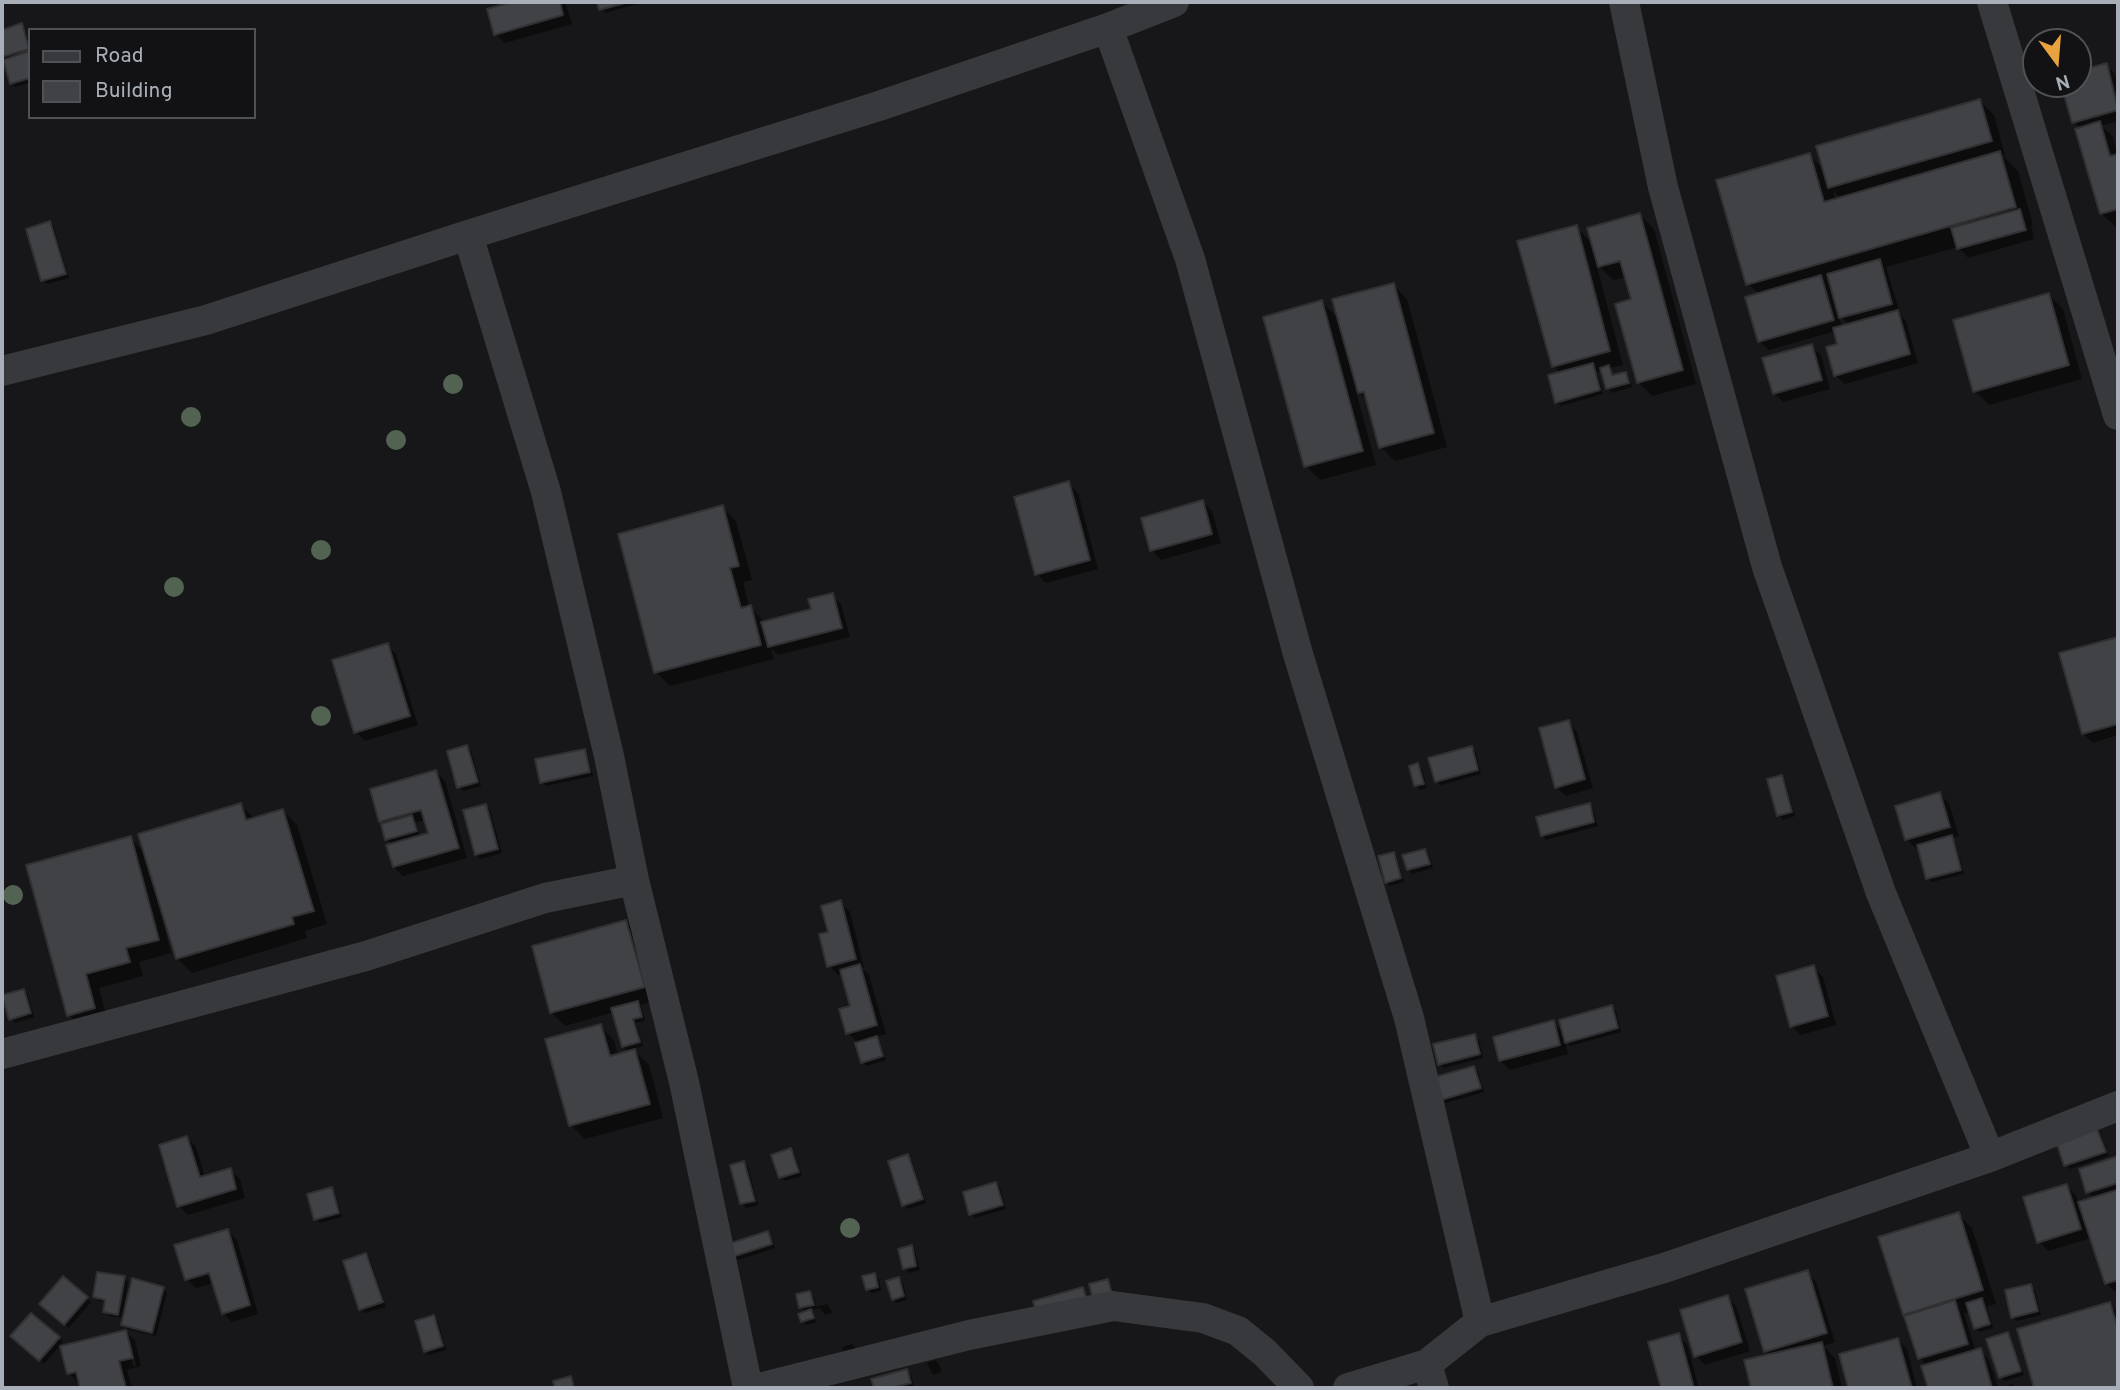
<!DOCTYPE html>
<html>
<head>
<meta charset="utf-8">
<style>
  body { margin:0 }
  #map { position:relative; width:2120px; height:1390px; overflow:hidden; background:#171719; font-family:Overpass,sans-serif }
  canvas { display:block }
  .frame { position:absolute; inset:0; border:4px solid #a9afb8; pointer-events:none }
  .legend { position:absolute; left:28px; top:28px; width:228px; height:91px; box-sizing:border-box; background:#121214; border:2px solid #4e5156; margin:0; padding:9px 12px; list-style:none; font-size:21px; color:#a9afb8 }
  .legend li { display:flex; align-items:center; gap:14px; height:35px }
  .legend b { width:35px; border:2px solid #4e5156 }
  .north { position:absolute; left:2022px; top:28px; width:70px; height:70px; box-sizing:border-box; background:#121214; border:2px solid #4e5156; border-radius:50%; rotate:164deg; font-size:19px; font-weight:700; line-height:28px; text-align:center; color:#a9afb8 }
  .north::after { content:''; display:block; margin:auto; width:24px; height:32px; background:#e9a33e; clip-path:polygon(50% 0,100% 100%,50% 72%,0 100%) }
</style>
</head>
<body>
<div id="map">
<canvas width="2120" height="1390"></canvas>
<div class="frame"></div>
<ul class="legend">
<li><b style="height:9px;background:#38393d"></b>Road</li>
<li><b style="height:19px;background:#414245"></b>Building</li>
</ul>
<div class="north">N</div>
</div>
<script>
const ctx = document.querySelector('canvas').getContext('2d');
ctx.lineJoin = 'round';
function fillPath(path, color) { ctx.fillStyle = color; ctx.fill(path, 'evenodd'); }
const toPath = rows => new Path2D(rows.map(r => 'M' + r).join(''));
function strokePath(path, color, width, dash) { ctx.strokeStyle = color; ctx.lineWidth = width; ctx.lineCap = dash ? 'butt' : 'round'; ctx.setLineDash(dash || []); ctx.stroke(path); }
fillPath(toPath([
  [518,2,565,2,572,24,505,43,496,34,489,10],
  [599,2,641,2,641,3,605,13],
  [21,25,25,30,30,45,30,83,15,87,11,83,2,57,2,31],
  [2106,65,2115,74,2118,85,2118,121,2102,126,2113,137,2118,156,2118,229,2102,214,2081,129,2074,122,2063,84,2078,84,2078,73],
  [1980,101,1994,115,2005,155,2002,155,2018,171,2033,225,2031,226,2034,239,1968,258,1958,247,1886,267,1900,313,1898,313,1906,321,1918,363,1845,384,1835,375,1839,345,1836,331,1769,350,1759,341,1759,294,1748,284,1809,155,1825,171],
  [1833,190,1841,199,1836,200],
  [1838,314,1849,325,1842,327],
  [1640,215,1654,229,1696,384,1652,396,1638,382,1633,301,1626,277,1613,280,1596,263,1623,365,1610,368,1614,377,1625,373,1629,378,1632,387,1612,393,1608,388,1602,371,1597,372,1603,394,1561,406,1557,402,1561,374,1554,366,1576,227,1593,244],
  [50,223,54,228,69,278,47,284,43,280],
  [1394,285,1407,299,1447,447,1395,461,1381,447,1368,401,1355,388,1376,465,1320,480,1306,466,1322,302,1340,320],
  [2049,295,2063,309,2082,379,1989,405,1975,391],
  [1811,346,1821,355,1830,389,1783,402,1774,393],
  [1068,483,1078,493,1098,569,1046,583,1037,574],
  [1203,502,1212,511,1221,543,1161,560,1152,550],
  [722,507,736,521,752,580,743,582,749,606,765,623,813,610,832,595,841,604,850,637,778,655,771,648,774,659,670,686,656,672],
  [2118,639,2118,735,2093,743,2083,733,2061,654],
  [387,645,396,654,418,725,365,741,356,732],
  [1568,722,1577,732,1593,788,1566,796,1556,787],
  [466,747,471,751,481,786,463,791,459,787],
  [1471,748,1476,752,1481,774,1441,785,1436,781],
  [584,750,588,755,593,776,546,786,542,782],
  [1418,765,1422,769,1427,788,1420,790,1416,785],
  [436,772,445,781,467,858,403,876,394,867,393,845,387,839,385,825,380,821],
  [426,820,430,834,420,837,416,822],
  [1781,777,1785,781,1795,816,1783,820,1779,816],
  [1939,794,1949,803,1959,836,1952,838,1955,841,1964,874,1932,882,1927,878,1919,848,1916,849,1907,839],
  [240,805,255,819,283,811,297,825,327,924,305,931,307,938,192,973,178,959,162,906,159,907,171,953,139,962,143,976,99,988,108,1022,83,1029,69,1015,130,838,146,854],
  [1589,805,1593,809,1598,826,1546,840,1542,835],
  [486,806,490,810,502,853,481,859,476,854],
  [1425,851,1429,855,1433,868,1412,874,1408,869],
  [1393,854,1397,858,1404,882,1390,886,1386,882],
  [840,902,850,912,864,968,862,968,869,975,886,1034,875,1037,880,1042,886,1060,867,1066,863,1062,859,1044,848,1033,852,1007,843,974,838,975,829,966,830,933],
  [626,922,640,936,658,1000,641,1005,645,1021,636,1023,643,1046,633,1049,649,1065,663,1118,585,1139,571,1125,600,1026,614,1040,618,1056,630,1053,623,1047,614,1012,565,1026,551,1012],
  [1813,967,1823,977,1836,1025,1801,1035,1792,1026],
  [24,991,28,995,34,1017,15,1023,11,1019],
  [1611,1007,1616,1011,1621,1032,1570,1046,1565,1040,1568,1054,1510,1070,1501,1061,1553,1022,1564,1033],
  [1475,1036,1479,1040,1483,1058,1444,1068,1440,1064],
  [1474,1068,1478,1072,1484,1092,1446,1103,1442,1099],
  [2098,1127,2109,1156,2070,1169,2066,1165],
  [187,1138,196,1147,205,1177,230,1170,240,1179,245,1198,188,1215,179,1206],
  [791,1150,795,1154,802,1176,785,1181,781,1177],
  [908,1156,912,1161,926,1203,908,1209,904,1205],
  [2118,1158,2118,1188,2114,1190,2118,1193,2118,1292,2115,1292,2106,1283,2091,1238,2048,1251,2039,1242,2066,1186,2076,1195,2078,1204,2095,1199,2088,1192,2081,1170],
  [743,1163,748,1167,758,1205,746,1208,742,1203],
  [996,1184,1000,1188,1006,1209,975,1218,971,1214],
  [331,1189,335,1193,342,1217,320,1223,316,1219],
  [1958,1214,1972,1228,1996,1304,1987,1306,1993,1328,1979,1332,1975,1328,1970,1312,1964,1313,1976,1352,1980,1350,1989,1360,1998,1388,1929,1388,1923,1367,1927,1366,1920,1358,1904,1314],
  [227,1231,237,1240,258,1314,232,1322,223,1313,214,1283,196,1288,187,1279],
  [767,1233,771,1237,775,1248,738,1260,734,1256],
  [911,1247,915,1251,920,1270,909,1273,905,1268],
  [366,1255,370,1259,386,1307,365,1313,361,1309],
  [1807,1272,1816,1282,1835,1342,1823,1346,1835,1358,1842,1388,1753,1388,1747,1361,1771,1356,1766,1351],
  [874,1275,879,1279,881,1291,872,1293,868,1289],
  [124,1278,128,1282,122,1316,125,1316,163,1288,167,1293,156,1336,127,1329,123,1325,124,1318,109,1316,105,1312,107,1302,99,1301,95,1297],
  [899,1279,903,1283,907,1300,897,1303,893,1299],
  [2031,1286,2035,1290,2041,1315,2017,1321,2013,1317],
  [810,1293,814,1297,816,1307,827,1304,833,1313,825,1315,820,1308,809,1310,817,1322,807,1325,802,1321,806,1313,801,1307],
  [1727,1297,1736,1306,1750,1351,1705,1365,1696,1356],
  [87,1298,91,1302,69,1328,45,1308],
  [2110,1304,2118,1312,2118,1388,2036,1388,2019,1330],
  [434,1317,438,1321,446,1350,429,1355,425,1351],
  [126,1332,135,1341,141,1366,127,1370,132,1388,82,1388,80,1382,78,1382,69,1373],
  [127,1340,130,1340,136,1366,133,1366],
  [2007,1334,2011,1338,2024,1375,2005,1381,2001,1377],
  [1678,1335,1687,1344,1699,1388,1662,1388,1650,1343],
  [59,1338,63,1342,44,1364,17,1340],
  [1898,1340,1907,1349,1917,1388,1849,1388,1841,1355],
  [852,1344,856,1349,846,1359,842,1347],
  [935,1360,939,1364,942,1372,933,1375,927,1363],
  [906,1370,911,1375,914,1387,875,1388,873,1380],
  [2012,1384,2016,1388,2001,1388]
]), '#0007');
const building = toPath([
  [511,2,560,2,563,15,494,35,487,9,511,2],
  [597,2,629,2,599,10,597,2],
  [22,23,29,49,2,57,2,30,22,23],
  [29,51,30,78,10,84,3,60,29,51],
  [2107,63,2118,110,2072,123,2061,84,2078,84,2078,71,2107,63],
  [1980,99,1992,141,1828,188,1816,146,1980,99],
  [2100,121,2110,156,2118,154,2118,209,2100,214,2075,129,2100,121],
  [2000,151,2016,207,1746,285,1716,180,1810,153,1824,202,2000,151],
  [2020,209,2026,230,1957,249,1951,228,2020,209],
  [1640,213,1683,370,1637,383,1615,304,1631,299,1620,261,1598,267,1587,228,1640,213],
  [50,221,66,274,41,281,26,229,50,221],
  [1577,225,1610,351,1552,367,1517,241,1577,225],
  [1880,259,1892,304,1839,318,1827,274,1880,259],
  [1821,275,1834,320,1758,342,1745,297,1821,275],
  [1394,283,1434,433,1379,448,1364,392,1358,393,1332,299,1394,283],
  [2049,293,2069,365,1973,392,1953,320,2049,293],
  [1322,300,1363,451,1304,467,1263,317,1322,300],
  [1898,310,1910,354,1834,376,1826,347,1837,344,1833,328,1898,310],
  [1812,344,1822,380,1773,394,1762,358,1812,344],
  [1593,363,1600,390,1555,403,1548,375,1593,363],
  [1609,365,1612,375,1626,372,1629,383,1606,389,1600,368,1609,365],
  [1069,481,1090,560,1035,575,1014,497,1069,481],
  [1203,500,1212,534,1150,551,1141,518,1203,500],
  [723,505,739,566,730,568,741,608,751,605,761,645,654,673,618,534,723,505],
  [833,593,842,628,768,647,761,622,811,609,808,599,833,593],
  [2118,637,2118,724,2082,734,2059,653,2118,637],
  [388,643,410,716,354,733,332,660,388,643],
  [1569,720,1585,779,1555,788,1539,728,1569,720],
  [467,745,478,782,457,788,447,751,467,745],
  [1472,746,1478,770,1435,782,1428,758,1472,746],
  [585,749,590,772,540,783,535,759,585,749],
  [1418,763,1424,784,1414,786,1409,766,1418,763],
  [436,770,459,848,393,867,386,845,428,833,421,810,379,822,370,789,436,770],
  [1782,775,1792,812,1777,816,1767,779,1782,775],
  [1940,792,1950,827,1905,840,1895,806,1940,792],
  [241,803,246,820,283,809,314,911,292,917,294,924,176,959,138,834,241,803],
  [1590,803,1594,822,1541,836,1536,817,1590,803],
  [486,804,498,849,475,855,463,810,486,804],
  [412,815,417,831,385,840,381,824,412,815],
  [1952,835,1961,870,1926,879,1917,845,1952,835],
  [131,836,159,940,126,948,130,962,86,974,95,1008,67,1016,26,865,131,836],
  [1425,849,1430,864,1407,870,1402,855,1425,849],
  [1394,852,1401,878,1385,883,1378,856,1394,852],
  [841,900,856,959,827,967,819,934,828,932,821,906,841,900],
  [626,920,645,987,550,1013,532,946,626,920],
  [860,964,877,1025,846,1034,839,1009,850,1006,840,970,860,964],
  [1814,965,1828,1016,1790,1027,1776,976,1814,965],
  [24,989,31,1013,9,1020,2,995,24,989],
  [638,1001,642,1017,633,1019,640,1042,622,1047,611,1008,638,1001],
  [1612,1005,1618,1028,1565,1043,1559,1020,1612,1005],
  [1554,1020,1560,1045,1499,1061,1493,1037,1554,1020],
  [601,1024,610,1056,635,1049,650,1104,569,1126,545,1039,601,1024],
  [1475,1034,1480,1054,1438,1065,1433,1044,1475,1034],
  [877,1036,883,1056,861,1063,855,1043,877,1036],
  [1474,1066,1481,1088,1441,1100,1435,1077,1474,1066],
  [2094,1121,2106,1152,2064,1166,2054,1135,2094,1121],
  [187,1136,200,1177,231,1168,236,1189,177,1207,159,1145,187,1136],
  [791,1148,799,1172,779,1178,771,1155,791,1148],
  [908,1154,923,1199,902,1206,888,1161,908,1154],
  [2118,1156,2118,1183,2086,1193,2079,1169,2118,1156],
  [744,1161,755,1201,740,1204,730,1165,744,1161],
  [996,1182,1003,1205,969,1215,963,1192,996,1182],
  [2067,1184,2081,1229,2037,1243,2023,1197,2067,1184],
  [332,1187,339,1213,314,1220,307,1194,332,1187],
  [2117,1190,2118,1280,2105,1284,2078,1202,2117,1190],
  [1959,1212,1983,1290,1903,1315,1878,1237,1959,1212],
  [228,1229,250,1305,222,1314,209,1273,185,1280,174,1245,228,1229],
  [768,1231,772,1244,732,1257,728,1244,768,1231],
  [912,1245,916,1266,903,1269,898,1249,912,1245],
  [366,1253,383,1302,359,1310,343,1261,366,1253],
  [1808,1270,1827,1333,1764,1352,1745,1289,1808,1270],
  [97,1272,125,1276,118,1315,103,1312,105,1300,93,1297,97,1272],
  [875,1273,878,1287,866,1290,862,1276,875,1273],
  [63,1276,88,1297,64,1325,39,1304,63,1276],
  [899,1277,904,1296,892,1300,886,1281,899,1277],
  [132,1278,164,1287,152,1333,121,1325,132,1278],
  [1108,1279,1112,1294,1093,1300,1089,1284,1108,1279],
  [2031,1284,2038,1311,2011,1318,2005,1290,2031,1284],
  [1083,1287,1087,1300,1037,1314,1033,1301,1083,1287],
  [810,1291,814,1305,799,1308,796,1294,810,1291],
  [1728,1295,1742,1342,1694,1357,1680,1310,1728,1295],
  [1982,1298,1990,1324,1974,1329,1966,1303,1982,1298],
  [1955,1300,1968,1344,1918,1359,1904,1316,1955,1300],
  [2110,1302,2118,1329,2118,1388,2034,1388,2017,1329,2110,1302],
  [811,1309,814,1318,801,1322,798,1314,811,1309],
  [31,1313,60,1337,39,1361,10,1336,31,1313],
  [434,1315,443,1346,424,1352,415,1321,434,1315],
  [126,1330,133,1358,119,1361,126,1388,80,1388,76,1372,67,1374,60,1346,126,1330],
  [2008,1332,2021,1371,1999,1378,1986,1339,2008,1332],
  [1679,1333,1694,1388,1661,1388,1648,1342,1679,1333],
  [1898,1338,1912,1388,1848,1388,1839,1354,1898,1338],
  [1822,1342,1833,1388,1751,1388,1744,1360,1822,1342],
  [1981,1348,1992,1388,1928,1388,1921,1366,1981,1348],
  [907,1369,911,1383,891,1388,874,1388,871,1379,907,1369],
  [571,1376,574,1388,555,1388,553,1381,571,1376]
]);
fillPath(building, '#414245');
strokePath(building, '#313134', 2);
strokePath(toPath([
  [1624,2,1663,187,1767,567,1881,893,1990,1157],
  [1992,2,2118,415],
  [1108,28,1190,259,1298,654,1409,1018,1480,1322],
  [468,235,546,492,609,756,634,880,684,1082,748,1388],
  [2,371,206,320,468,235,879,106,1108,28,1174,2],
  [2,1054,366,956,545,898,634,880],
  [1427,1364,1434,1388],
  [759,1388,969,1335,1113,1306,1203,1318,1238,1331,1265,1353,1299,1388],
  [1348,1388,1427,1364,1480,1322,1664,1268,1990,1157,2118,1106]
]), '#38393d', 30);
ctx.fillStyle = '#526352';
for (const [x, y] of [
  [453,384],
  [191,417],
  [396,440],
  [321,550],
  [174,587],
  [321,716],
  [13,895],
  [850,1228]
]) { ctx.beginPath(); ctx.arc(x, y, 10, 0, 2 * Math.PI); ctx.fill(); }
</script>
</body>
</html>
